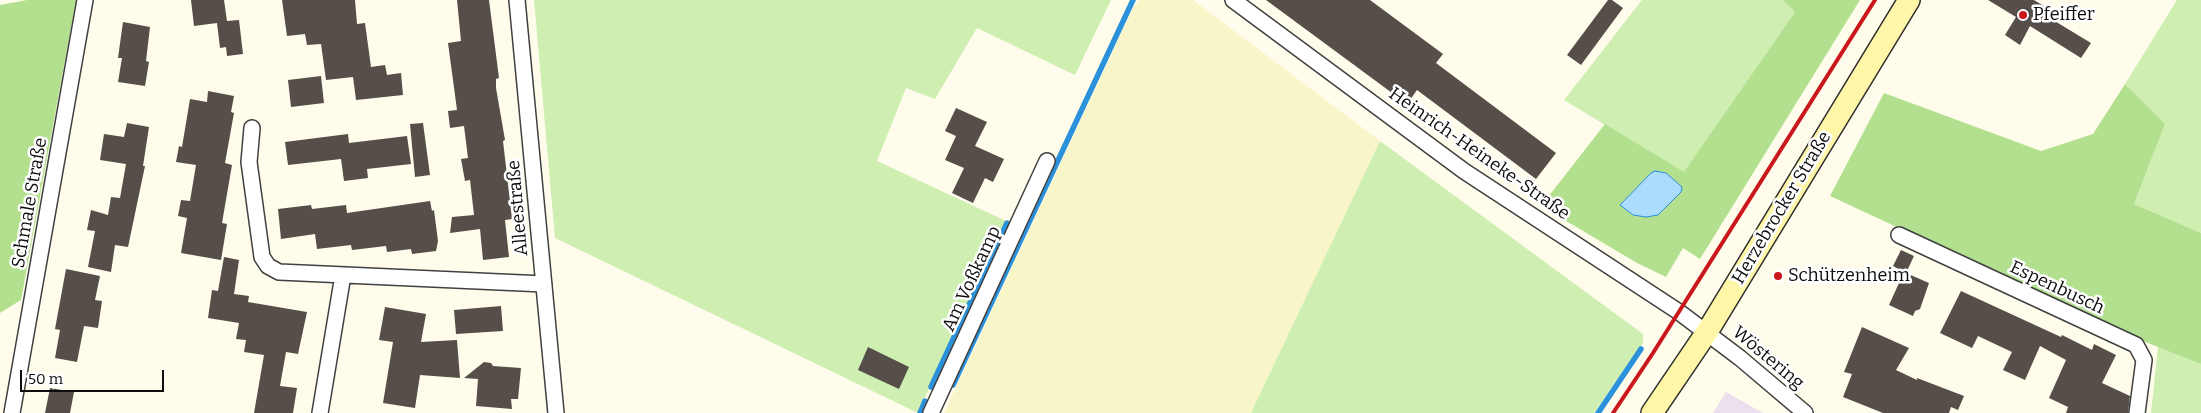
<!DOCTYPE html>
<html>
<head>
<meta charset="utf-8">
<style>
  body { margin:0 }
  #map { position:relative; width:2201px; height:413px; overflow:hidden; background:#fffcec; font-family:Bitter,serif }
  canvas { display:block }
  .scale { position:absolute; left:20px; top:370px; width:144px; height:22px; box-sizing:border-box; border:2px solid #0d0d0d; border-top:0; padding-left:6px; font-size:15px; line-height:18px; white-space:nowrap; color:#0d0d0d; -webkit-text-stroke:4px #fff; paint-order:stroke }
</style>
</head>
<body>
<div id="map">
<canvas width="2201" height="413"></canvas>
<div class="scale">50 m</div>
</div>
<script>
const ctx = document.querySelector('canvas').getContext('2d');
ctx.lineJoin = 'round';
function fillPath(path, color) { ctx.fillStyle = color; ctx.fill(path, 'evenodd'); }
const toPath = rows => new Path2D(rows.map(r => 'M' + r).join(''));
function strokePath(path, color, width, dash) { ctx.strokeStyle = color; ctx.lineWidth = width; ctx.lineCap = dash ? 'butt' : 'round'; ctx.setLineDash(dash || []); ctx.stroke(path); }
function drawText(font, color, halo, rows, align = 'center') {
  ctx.font = font + ' Bitter,serif'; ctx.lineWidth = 5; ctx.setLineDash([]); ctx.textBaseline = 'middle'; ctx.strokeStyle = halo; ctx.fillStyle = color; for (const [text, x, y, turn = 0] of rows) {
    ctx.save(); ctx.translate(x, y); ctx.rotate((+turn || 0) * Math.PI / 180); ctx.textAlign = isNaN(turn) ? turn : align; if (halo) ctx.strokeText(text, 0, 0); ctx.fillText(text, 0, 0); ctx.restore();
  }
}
fillPath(toPath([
  [1726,392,1763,413,1713,413]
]), '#ebe0ed');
fillPath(toPath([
  [1139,0,1193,0,1380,141,1251,413,944,413,1133,8]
]), '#f8f5c9');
fillPath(toPath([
  [534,0,1111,0,1075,75,977,28,935,99,906,88,877,161,1006,221,918,413,555,238],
  [1642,0,1783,0,1795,12,1684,173,1564,100],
  [2177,0,2201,0,2201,233,2134,204,2165,124,2125,84],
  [1380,141,1643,334,1643,343,1594,413,1251,413],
  [2158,346,2201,364,2201,413,2151,413]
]), '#cfeeb2');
fillPath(toPath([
  [27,0,76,0,21,300,0,313,0,5],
  [1783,0,1860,0,1700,259,1683,248,1666,277,1637,263,1541,206,1605,124,1684,172,1795,12],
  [2125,84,2165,124,2134,204,2201,233,2201,364,2138,339,1830,196,1884,93,2041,151,2093,134]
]), '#b2e08f');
const water = toPath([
  [1655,171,1666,173,1682,187,1681,192,1658,215,1646,217,1633,215,1620,205,1651,173,1655,171]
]);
fillPath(water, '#abdcfc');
strokePath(water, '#2b91db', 1);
strokePath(toPath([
  [953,385,1133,0],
  [931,387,1007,223],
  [920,413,925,401],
  [1598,413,1641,349]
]), '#2b91db', 5.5);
fillPath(toPath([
  [191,0,224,0,227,21,239,20,243,54,227,56,226,47,220,48,217,23,194,26],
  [282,0,355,0,357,24,365,23,371,67,385,65,387,75,401,73,403,95,356,100,353,77,326,80,321,44,307,45,305,34,287,36],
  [457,0,489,0,499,78,496,79,496,88,505,140,503,141,512,219,505,220,509,257,483,260,480,229,450,233,452,217,474,215,470,180,465,181,461,159,468,158,464,126,450,128,448,111,457,110,448,43,461,41],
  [1266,0,1370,0,1443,54,1436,63,1556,153,1536,179,1417,90,1407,104],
  [1608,0,1612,0,1623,8,1581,65,1567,55],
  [1988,0,2034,0,2052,11,2048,17,2091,43,2081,58,2030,26,2020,45,2005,35,2016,17],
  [123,22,150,27,146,61,149,62,145,86,118,82,122,58,118,58],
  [321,76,324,103,291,107,288,80],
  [208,91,234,96,231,112,234,113,225,163,232,165,222,223,227,224,221,260,181,253,187,218,178,216,181,200,190,201,196,165,176,162,179,146,182,147,190,99,207,102],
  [956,108,987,122,975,146,1004,159,993,182,985,178,973,203,952,193,964,168,945,160,956,136,945,131],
  [127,123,149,127,143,166,145,166,128,247,115,245,111,272,88,267,95,231,87,230,91,210,108,215,111,197,120,198,126,164,100,160,104,134,124,137],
  [423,123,430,175,415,177,410,124],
  [348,134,349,143,407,136,411,164,367,169,368,178,344,181,341,159,288,165,285,142],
  [430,201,432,211,434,210,438,241,436,251,412,254,411,249,387,252,386,246,352,250,351,245,317,249,315,234,281,239,278,209,311,205,312,209,346,205,347,213],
  [1901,250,1914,256,1906,273,1929,283,1920,309,1915,311,1913,316,1889,305,1904,272,1893,266],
  [224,257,239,260,234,294,249,296,248,302,307,312,298,354,286,352,280,386,297,388,293,413,254,413,264,355,244,352,246,340,236,339,239,323,208,318,212,290,218,291],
  [66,269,100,276,95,300,102,301,98,328,84,326,77,362,55,358,60,330,55,329],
  [1961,291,2061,337,2062,335,2092,350,2094,344,2116,355,2102,383,2130,396,2128,413,2066,413,2068,407,2049,398,2066,360,2040,346,2025,380,2003,370,2012,352,1978,336,1972,348,1940,333],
  [501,306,503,331,456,334,454,310],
  [385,307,426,314,421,342,457,340,460,378,420,375,415,408,383,403,393,342,379,340],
  [1862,327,1909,348,1896,370,1917,380,1917,378,1964,396,1958,410,1951,407,1949,413,1883,413,1843,397,1852,374,1844,372],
  [868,347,909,367,899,389,858,370],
  [484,362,491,363,493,366,521,368,518,399,511,399,512,409,476,406,478,379,464,378],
  [50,388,74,392,70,413,45,413]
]), '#564e48');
const minor = toPath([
  [517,0,556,413],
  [1233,0,1464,171,1679,312,1740,358,1805,413],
  [252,128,249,162,262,257,268,266,279,272,544,284],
  [1899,235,2136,345,2144,360,2137,413],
  [12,413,85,0],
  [320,413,343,275],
  [931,413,1047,161]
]);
const secondary = toPath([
  [1652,413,1707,332,1909,0]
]);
strokePath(minor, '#404040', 18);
strokePath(secondary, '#2f2f2f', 24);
strokePath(minor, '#fff', 15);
strokePath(secondary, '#fff7a7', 21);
strokePath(toPath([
  [1613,413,1653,353,1875,0]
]), '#ca171c', 4);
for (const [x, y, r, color] of [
  [2023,15,5,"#ca171c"],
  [1778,276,5,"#ca171c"]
]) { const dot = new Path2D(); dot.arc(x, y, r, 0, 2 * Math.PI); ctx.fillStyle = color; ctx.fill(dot); strokePath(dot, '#fff', 2); }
drawText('18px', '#0d0d0d', '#fff', [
  ["Pfeiffer",2033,15],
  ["Schützenheim",1788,276]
], 'left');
drawText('18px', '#0d0d0d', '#fff', [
  ["Heinrich-Heineke-Straße",1479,154,35],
  ["Schmale Straße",30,203,-80],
  ["Alleestraße",518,208,-95],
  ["Herzebrocker Straße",1782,208,-59],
  ["Am Voßkamp",972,279,-65],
  ["Espenbusch",2057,288,25],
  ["Wöstering",1768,358,40]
]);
</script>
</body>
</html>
